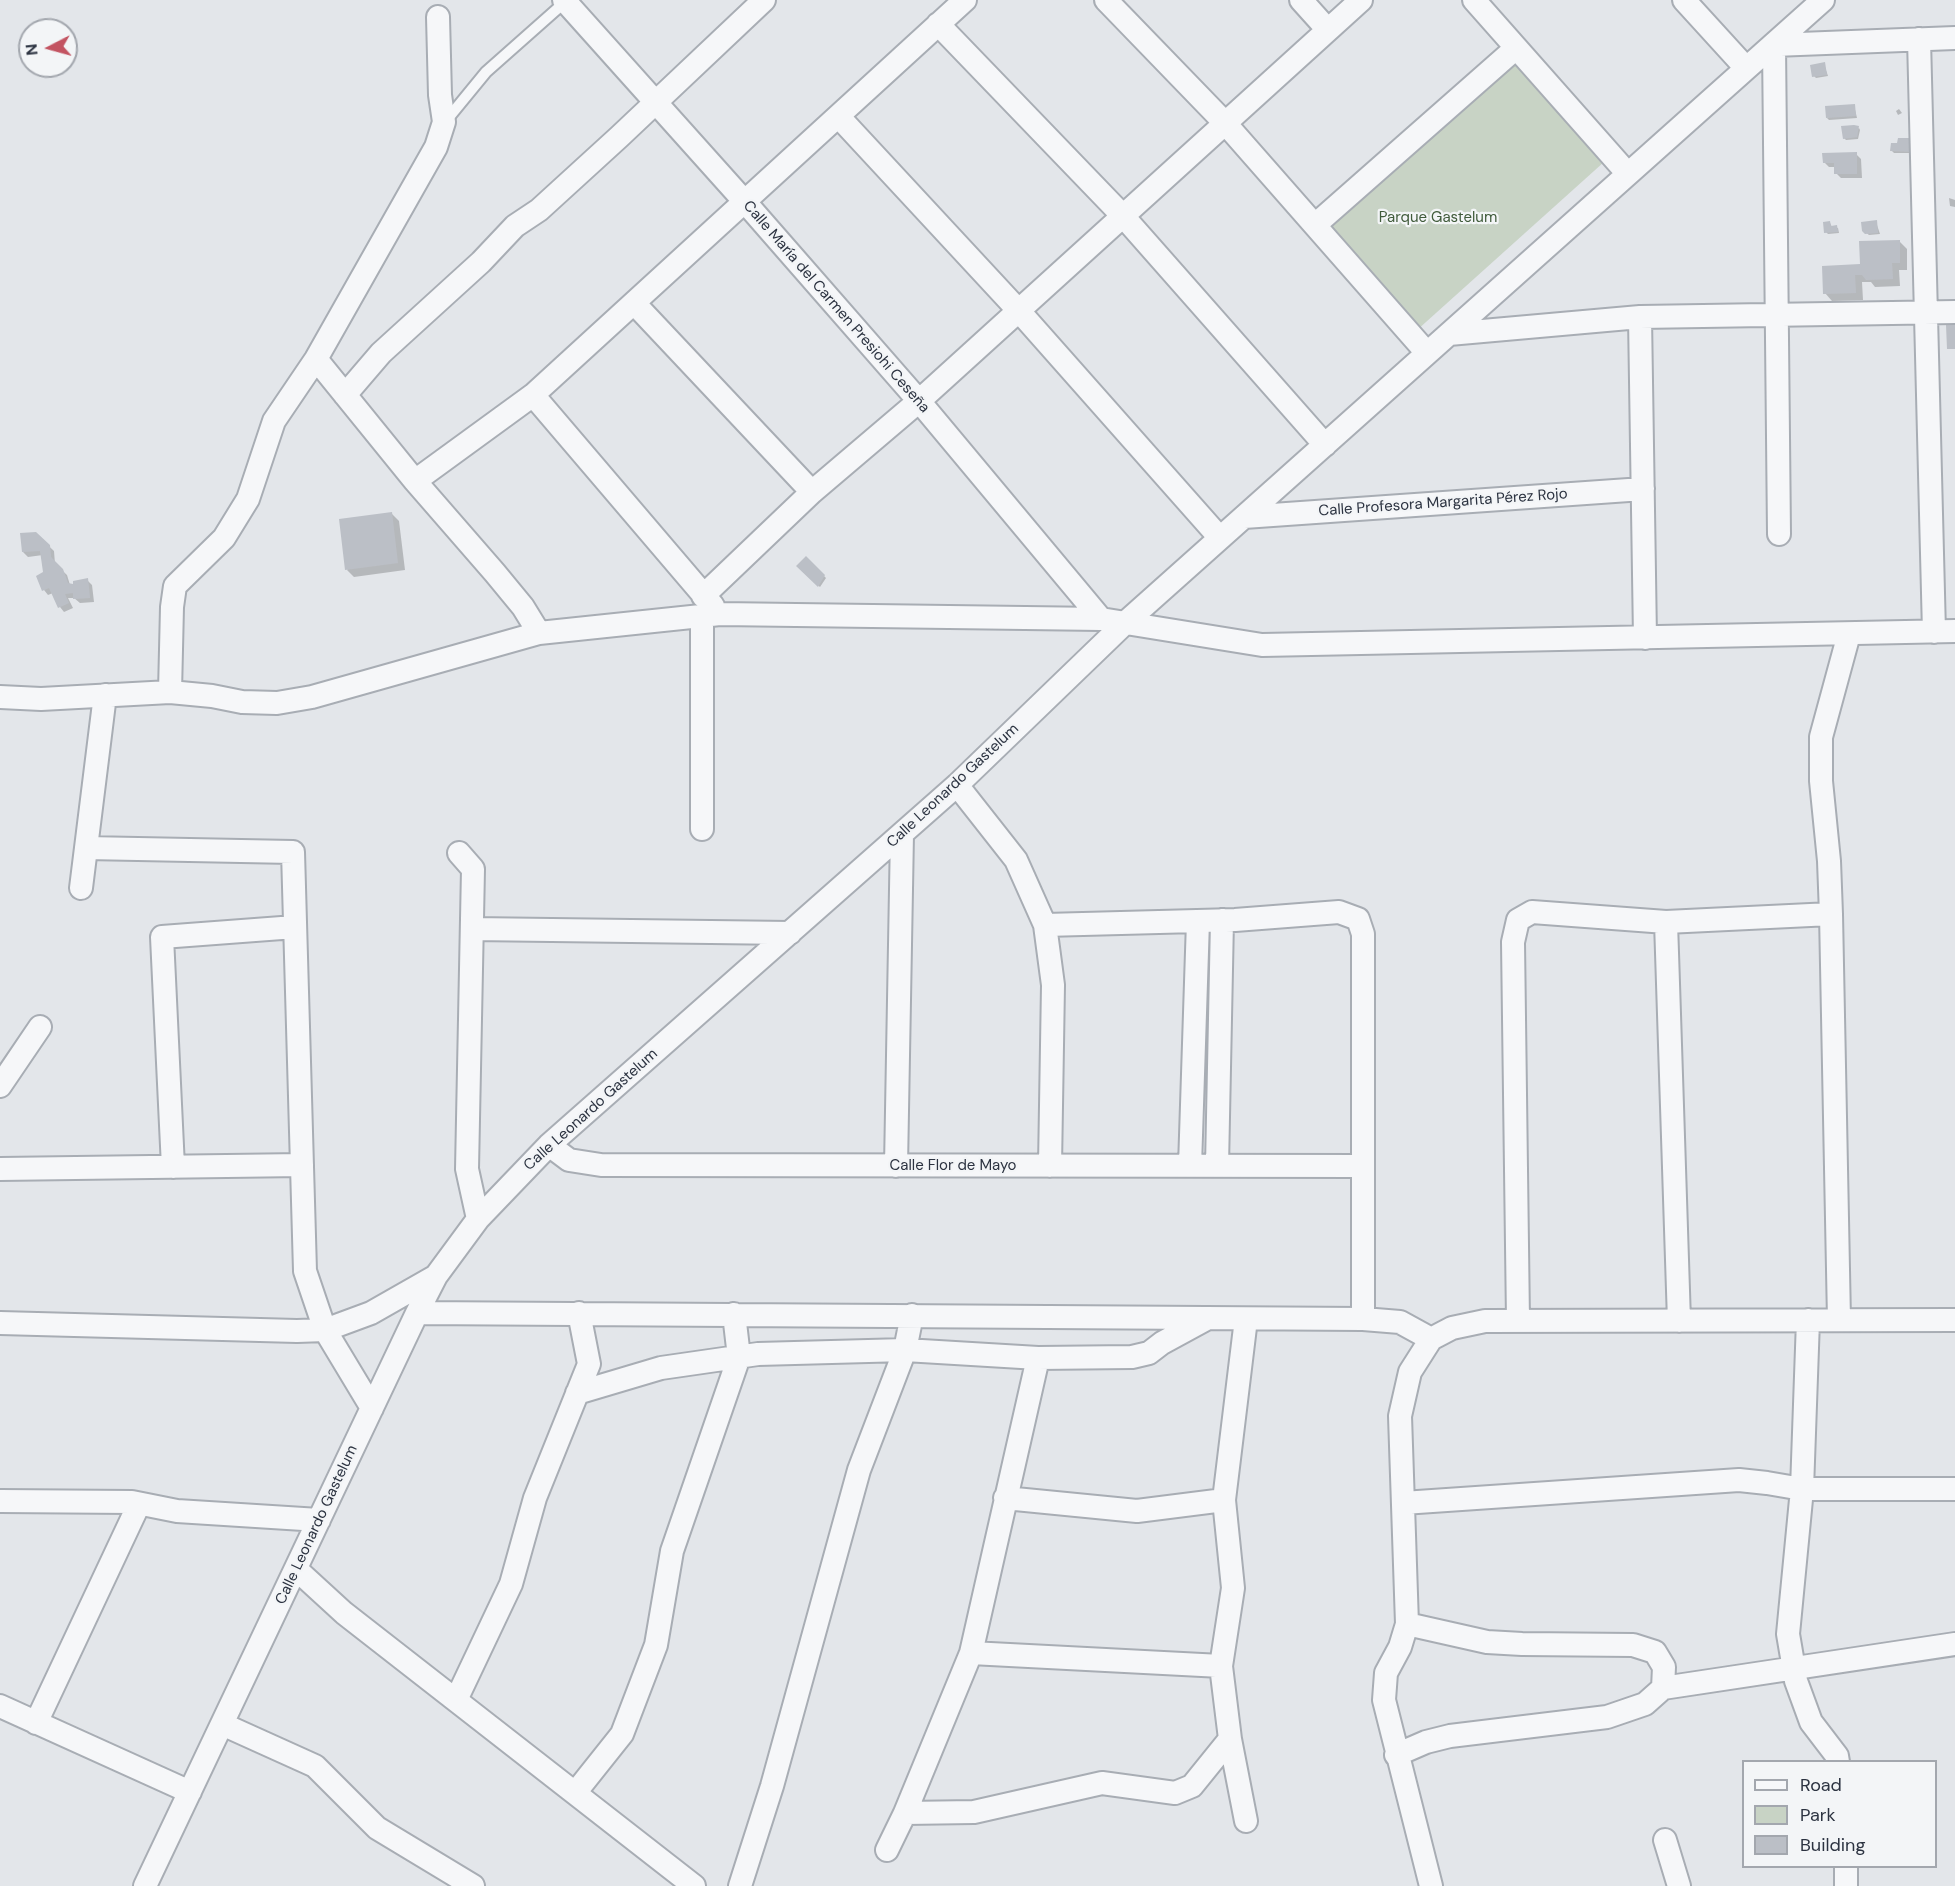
<!DOCTYPE html>
<html>
<head>
<meta charset="utf-8">
<style>
  body { margin:0 }
  #map { position:relative; width:1955px; height:1886px; overflow:hidden; background:#e3e6ea; font-family:"DM Sans",sans-serif }
  canvas { display:block }
  .legend { position:absolute; left:1742px; top:1760px; width:195px; height:108px; box-sizing:border-box; background:#f3f5f7; border:2px solid #a3a7ae; margin:0; padding:8px 10px; list-style:none; font-size:18px; color:#2c3341 }
  .legend li { display:flex; align-items:center; gap:12px; height:30px }
  .legend b { width:30px; border:2px solid #a3a7ae }
  .north { position:absolute; left:18px; top:18px; width:60px; height:60px; box-sizing:border-box; background:#f3f5f7; border:2px solid #a3a7ae; border-radius:50%; rotate:264deg; font-size:16px; font-weight:700; line-height:24px; text-align:center; color:#2c3341 }
  .north::after { content:''; display:block; margin:auto; width:21px; height:27px; background:#c35462; clip-path:polygon(50% 0,100% 100%,50% 72%,0 100%) }
</style>
</head>
<body>
<div id="map">
<canvas width="1955" height="1886"></canvas>
<ul class="legend">
<li><b style="height:8px;background:#f6f7f9"></b>Road</li>
<li><b style="height:16px;background:#c8d3c5"></b>Park</li>
<li><b style="height:16px;background:#bbbfc6"></b>Building</li>
</ul>
<div class="north">N</div>
</div>
<script>
const ctx = document.querySelector('canvas').getContext('2d');
ctx.lineJoin = 'round';
function fillPath(path, color) { ctx.fillStyle = color; ctx.fill(path, 'evenodd'); }
const toPath = rows => new Path2D(rows.map(r => 'M' + r).join(''));
function strokePath(path, color, width, dash) { ctx.strokeStyle = color; ctx.lineWidth = width; ctx.lineCap = dash ? 'butt' : 'round'; ctx.setLineDash(dash || []); ctx.stroke(path); }
function drawText(font, color, halo, rows, align = 'center') {
  ctx.font = font + ' "DM Sans",sans-serif'; ctx.lineWidth = 4.5; ctx.setLineDash([]); ctx.textBaseline = 'middle'; ctx.strokeStyle = halo; ctx.fillStyle = color; for (const [text, x, y, turn = 0] of rows) {
    ctx.save(); ctx.translate(x, y); ctx.rotate((+turn || 0) * Math.PI / 180); ctx.textAlign = isNaN(turn) ? turn : align; if (halo) ctx.strokeText(text, 0, 0); ctx.fillText(text, 0, 0); ctx.restore();
  }
}
fillPath(toPath([
  [1516,57,1604,162,1416,331,1324,225]
]), '#c8d3c5');
fillPath(toPath([
  [1824,64,1828,76,1816,78,1814,76],
  [1854,105,1857,118,1829,120,1827,118],
  [1899,109,1902,113,1898,115,1896,111],
  [1859,128,1860,130,1858,139,1846,140,1844,138],
  [1892,145,1914,153,1894,153,1892,151],
  [1856,154,1861,159,1862,178,1841,178,1836,173,1836,167,1829,167,1824,162],
  [1949,198,1955,200,1955,207,1950,206],
  [1876,222,1880,234,1869,235,1863,230],
  [1830,223,1832,227,1838,228,1839,233,1828,234,1826,232],
  [1899,241,1907,249,1907,270,1899,270,1900,286,1875,287,1871,282,1862,282,1863,300,1832,301,1825,293],
  [391,513,399,521,405,570,354,577,347,570],
  [36,534,54,551,55,564,67,575,70,585,87,580,92,585,94,602,80,603,74,598,68,598,73,608,64,612,60,607,53,593,48,595,44,590,45,573,43,555,28,557,23,552],
  [800,568,824,576,826,578,820,587]
]), '#0003');
fillPath(toPath([
  [1825,62,1827,75,1812,77,1810,65],
  [1855,104,1856,116,1826,118,1825,106],
  [1854,125,1859,126,1857,137,1843,139,1841,126],
  [1898,138,1914,138,1913,152,1890,151,1891,143,1897,143],
  [1857,152,1857,174,1834,174,1834,163,1823,163,1822,153],
  [1877,220,1878,233,1865,234,1862,231,1861,222],
  [1830,221,1831,226,1837,225,1838,232,1824,233,1823,222],
  [1900,240,1900,263,1892,263,1893,279,1866,280,1862,275,1855,275,1856,293,1823,294,1822,266,1860,264,1859,241],
  [1946,325,1955,325,1955,349,1947,349],
  [392,512,398,563,345,570,339,519],
  [36,532,50,545,51,557,63,569,68,583,73,584,73,581,88,578,90,598,73,599,73,593,65,594,69,603,58,608,49,588,42,591,36,576,43,572,40,551,22,552,20,533],
  [806,556,825,575,818,587,796,566]
]), '#bbbfc6');
const service = toPath([
  [445,122,486,72,565,2]
]);
const minor = toPath([
  [564,0,745,202,919,401,1101,619],
  [1106,0,1225,123,1427,353],
  [1301,0,1328,30],
  [1474,0,1628,174],
  [1684,0,1746,68],
  [938,24,1123,216,1325,445],
  [1919,39,1934,632],
  [1774,45,1779,534],
  [1769,49,1774,45,1955,38],
  [839,117,1019,311,1220,538],
  [1315,225,1516,48],
  [634,303,812,492],
  [1640,317,1645,638],
  [1449,334,1640,317,1955,312],
  [316,359,415,481],
  [345,395,381,353,481,262,515,226,539,210,619,137,764,0],
  [533,395,713,606],
  [1244,517,1643,489],
  [703,596,812,492,919,401,1361,0],
  [702,616,702,829],
  [539,633,523,607,495,573,415,481,533,395,965,0],
  [170,692,172,607,175,586,224,538,248,499,274,421,316,359,436,147,444,122,440,95,438,17],
  [0,697,41,699,170,692,212,696,242,702,277,703,312,697,539,633,720,614,1101,619,1262,645,1955,631],
  [957,785,1016,860,1045,925,1053,985,1050,1166],
  [86,848,293,852,305,1271,325,1330,372,1408],
  [459,853,473,869,467,1169,478,1219],
  [81,888,105,695],
  [1666,922,1679,1321],
  [1045,925,1235,920,1339,912,1358,919,1363,934,1363,1319],
  [472,929,790,933],
  [0,1086,40,1027],
  [549,1145,569,1160,601,1165,1363,1166],
  [896,1166,902,834],
  [1190,1166,1198,921],
  [1217,1166,1222,920],
  [173,1167,162,937,295,927],
  [0,1169,302,1165],
  [417,1313,1363,1319,1400,1322,1431,1339],
  [1808,1320,1802,1489,1788,1634,1796,1681,1811,1722,1837,1756,1838,1762],
  [1839,1320,1831,914,1829,861,1821,781,1821,737,1849,634],
  [1518,1321,1513,942,1518,920,1532,912,1666,922,1831,914],
  [0,1323,297,1331,325,1330,371,1313,436,1276],
  [577,1393,661,1368,758,1354,905,1350,1038,1358,1132,1357,1149,1353,1162,1343,1208,1318],
  [1005,1498,1137,1511,1224,1500],
  [0,1501,132,1502,177,1511,319,1520],
  [1403,1503,1739,1480,1767,1483,1802,1489,1955,1489],
  [296,1569,344,1613,694,1886],
  [1407,1624,1487,1642,1522,1644,1633,1645,1655,1652,1664,1667,1663,1688],
  [971,1653,1221,1666],
  [456,1700,511,1584,535,1498,589,1364,579,1313],
  [0,1706,190,1792],
  [36,1723,139,1504],
  [222,1724,315,1766,377,1828,473,1886],
  [1396,1755,1426,1742,1450,1736,1607,1717,1645,1704,1663,1688,1955,1644],
  [575,1793,622,1734,656,1645,672,1551,739,1357,734,1314],
  [905,1813,974,1812,1102,1783,1175,1793,1192,1786,1230,1739],
  [1246,1821,1230,1739,1221,1666,1233,1588,1224,1500,1246,1319],
  [1665,1840,1679,1886],
  [887,1850,905,1813,971,1653,1038,1358],
  [1846,1866,1846,1886],
  [145,1886,417,1313,436,1276,478,1219,549,1145,957,785,1125,623,1823,0],
  [740,1886,772,1786,859,1470,905,1350,912,1315],
  [1431,1886,1384,1700,1386,1673,1400,1647,1407,1624,1400,1416,1410,1372,1431,1339,1452,1328,1485,1321,1955,1320]
]);
strokePath(service, '#a8adb4', 14);
strokePath(minor, '#a8adb4', 26);
strokePath(service, '#f6f7f9', 10);
strokePath(minor, '#f6f7f9', 22);
drawText('15px', '#405b3b', '#f3f5f7', [
  ["Parque Gastelum",1438,218]
]);
drawText('15px', '#2c3341', '#f3f5f7', [
  ["Calle María del Carmen Presiohi Ceseña",836,307,49],
  ["Calle Profesora Margarita Pérez Rojo",1443,503,-4],
  ["Calle Leonardo Gastelum",953,786,-43],
  ["Calle Leonardo Gastelum",591,1110,-42],
  ["Calle Flor de Mayo",953,1166],
  ["Calle Leonardo Gastelum",317,1525,-65]
]);
</script>
</body>
</html>
